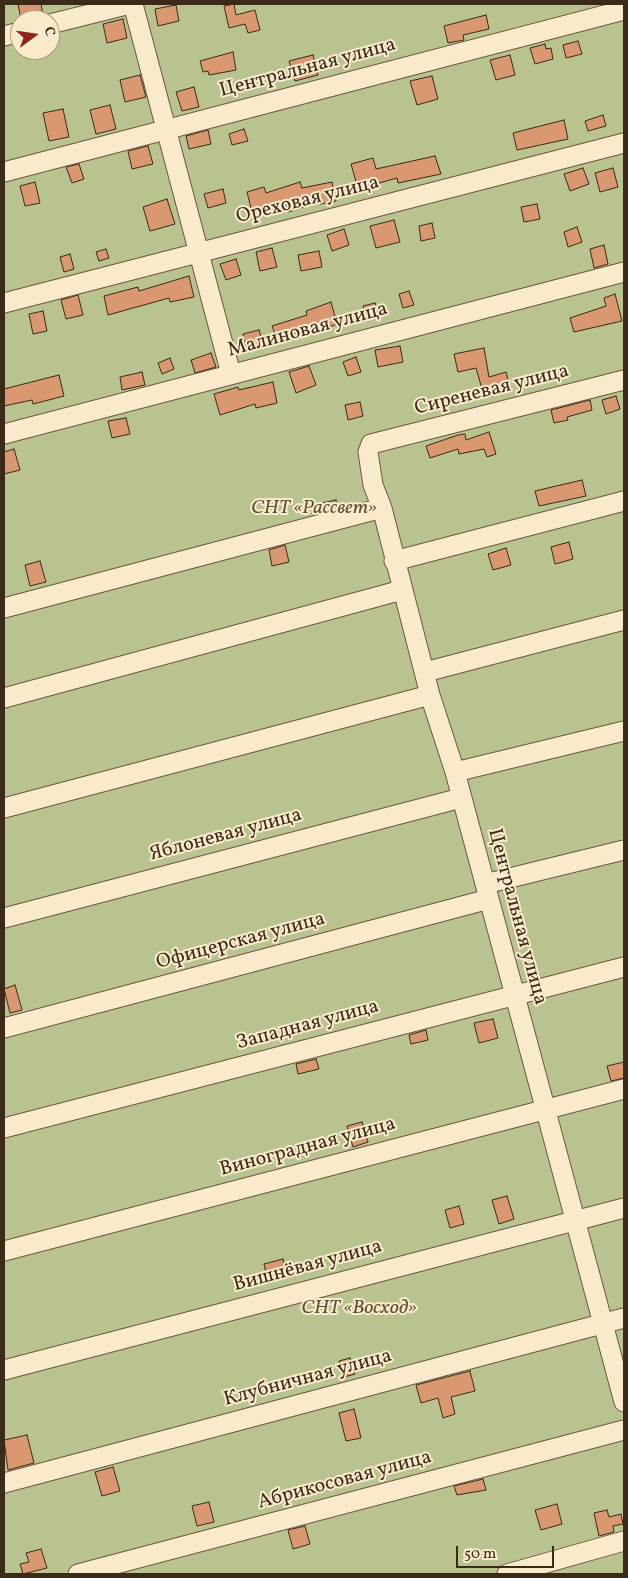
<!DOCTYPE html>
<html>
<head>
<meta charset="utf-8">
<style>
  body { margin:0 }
  #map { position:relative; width:628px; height:1578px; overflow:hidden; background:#f8dfb1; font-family:Vollkorn,serif }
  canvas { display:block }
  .frame { position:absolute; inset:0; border:5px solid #3c2a19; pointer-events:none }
  .north { position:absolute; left:10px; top:10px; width:50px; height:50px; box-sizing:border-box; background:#faeacc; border:1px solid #ae9d84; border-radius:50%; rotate:76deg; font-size:14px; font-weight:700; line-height:20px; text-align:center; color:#3c2a19 }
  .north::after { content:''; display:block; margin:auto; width:18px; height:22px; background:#8f2418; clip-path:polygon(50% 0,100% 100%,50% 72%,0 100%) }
  .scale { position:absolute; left:456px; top:1546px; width:98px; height:22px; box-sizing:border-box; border:2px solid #3c2a19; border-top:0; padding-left:6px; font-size:15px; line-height:18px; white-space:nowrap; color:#3c2a19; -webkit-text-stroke:4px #faeacc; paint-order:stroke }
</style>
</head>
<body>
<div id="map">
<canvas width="628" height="1578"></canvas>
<div class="frame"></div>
<div class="north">С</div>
<div class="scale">50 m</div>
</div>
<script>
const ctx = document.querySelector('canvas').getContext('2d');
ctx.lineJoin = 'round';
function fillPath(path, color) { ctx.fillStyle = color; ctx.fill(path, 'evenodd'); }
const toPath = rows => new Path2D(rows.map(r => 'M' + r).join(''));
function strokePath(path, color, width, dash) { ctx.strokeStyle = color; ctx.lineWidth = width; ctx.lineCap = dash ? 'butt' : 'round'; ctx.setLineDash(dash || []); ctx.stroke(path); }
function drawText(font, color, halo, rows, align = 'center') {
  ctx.font = font + ' Vollkorn,serif'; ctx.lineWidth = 4; ctx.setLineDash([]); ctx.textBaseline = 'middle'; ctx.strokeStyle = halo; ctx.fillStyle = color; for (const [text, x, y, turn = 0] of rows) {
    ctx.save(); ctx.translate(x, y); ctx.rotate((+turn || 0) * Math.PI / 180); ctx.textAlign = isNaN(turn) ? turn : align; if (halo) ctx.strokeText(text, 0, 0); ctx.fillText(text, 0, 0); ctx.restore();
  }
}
fillPath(toPath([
  [4,4,624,4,624,1574,4,1574],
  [20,20,50,20,50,50,20,50]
]), '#b8c38f');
const building = toPath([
  [18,4,41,4,43,15,21,19,18,4],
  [234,4,236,15,255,10,260,30,248,33,245,24,229,28,224,6,234,4],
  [176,5,179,21,158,26,155,9,176,5],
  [486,15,489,29,463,35,464,40,448,43,444,26,486,15],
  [123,19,127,38,107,43,103,24,123,19],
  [578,41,582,54,566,58,563,45,578,41],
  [545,44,546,49,551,48,553,59,535,64,530,48,545,44],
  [233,52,236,70,209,75,208,71,203,72,200,61,233,52],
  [313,55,318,75,295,81,289,61,313,55],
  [510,55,515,75,496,80,490,60,510,55],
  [140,75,146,97,125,102,120,80,140,75],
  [432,76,438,99,417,105,410,81,432,76],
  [194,87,199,107,182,111,176,92,194,87],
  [110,105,116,129,96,134,90,110,110,105],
  [63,109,69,137,49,141,43,113,63,109],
  [603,115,606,126,588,131,585,121,603,115],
  [564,120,568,139,517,150,513,133,564,120],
  [244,129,248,141,232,145,229,134,244,129],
  [208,130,211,144,189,149,186,136,208,130],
  [148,146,153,164,132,169,128,151,148,146],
  [435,156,441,174,398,183,397,178,358,189,351,164,373,158,376,169,435,156],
  [79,164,84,179,72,183,66,167,79,164],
  [583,168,589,184,570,191,564,174,583,168],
  [613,168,618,187,600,192,595,173,613,168],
  [35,182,40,203,25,206,20,186,35,182],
  [300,182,302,188,332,182,336,201,320,204,319,202,288,212,285,203,252,212,247,192,264,187,266,193,300,182],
  [223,189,226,203,208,208,204,194,223,189],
  [167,199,175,224,150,231,143,207,167,199],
  [537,204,540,219,524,222,521,207,537,204],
  [394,220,400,242,376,248,370,226,394,220],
  [432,223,435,238,421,241,419,226,432,223],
  [577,227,582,242,568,247,564,232,577,227],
  [344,229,349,245,332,251,327,235,344,229],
  [604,245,608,264,594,268,590,249,604,245],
  [272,248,277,267,260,271,256,252,272,248],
  [106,249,109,258,99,261,96,252,106,249],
  [319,251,322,267,301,271,298,255,319,251],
  [70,254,74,269,64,272,60,257,70,254],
  [236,259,241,275,226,280,220,264,236,259],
  [189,276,194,297,170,302,169,298,108,315,104,296,138,287,139,291,189,276],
  [409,291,414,305,403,308,399,294,409,291],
  [615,294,622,321,574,332,570,318,606,306,604,298,615,294],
  [78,295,83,315,66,319,61,300,78,295],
  [331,302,337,324,312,334,311,329,286,336,287,339,278,342,272,326,307,315,306,311,331,302],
  [375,303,379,316,367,320,363,306,375,303],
  [43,311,47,331,33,334,29,314,43,311],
  [259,330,264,347,247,351,243,334,259,330],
  [400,346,403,362,378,367,375,350,400,346],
  [484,348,489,377,506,372,510,388,484,396,476,368,458,372,454,354,484,348],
  [211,353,216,367,195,373,191,360,211,353],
  [356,357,361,372,348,376,343,362,356,357],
  [170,358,174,369,162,374,158,363,170,358],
  [309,366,316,385,296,393,289,372,309,366],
  [142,372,145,385,122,390,120,377,142,372],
  [59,375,64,396,33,404,32,400,4,406,4,389,59,375],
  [273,382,277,403,256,408,255,404,220,415,214,394,238,387,239,390,273,382],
  [616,396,620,409,606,414,602,400,616,396],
  [590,400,592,410,567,417,568,420,554,423,551,410,590,400],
  [360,402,363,416,348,420,345,405,360,402],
  [126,418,130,434,112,438,108,421,126,418],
  [489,432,496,454,487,457,484,449,459,454,458,449,430,458,426,446,458,435,465,434,466,440,489,432],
  [14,449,20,470,4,474,4,452,14,449],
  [582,480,586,496,539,506,535,491,582,480],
  [336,500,337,508,324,512,322,503,336,500],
  [569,542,573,559,555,564,551,547,569,542],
  [285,545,289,562,272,566,269,550,285,545],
  [506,548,511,565,493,570,488,554,506,548],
  [40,561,46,582,30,586,25,565,40,561],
  [15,985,22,1010,10,1013,4,989,15,985],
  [493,1019,498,1038,479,1043,474,1023,493,1019],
  [426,1030,428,1040,411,1044,409,1035,426,1030],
  [316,1059,319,1069,298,1074,296,1064,316,1059],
  [624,1062,624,1078,611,1081,607,1066,624,1062],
  [362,1122,368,1142,353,1147,347,1126,362,1122],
  [507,1196,514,1219,499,1224,492,1200,507,1196],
  [459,1206,464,1224,450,1228,445,1210,459,1206],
  [283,1259,287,1277,268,1282,264,1264,283,1259],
  [350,1358,355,1374,344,1377,339,1361,350,1358],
  [470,1371,475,1391,451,1397,455,1414,443,1418,438,1398,421,1403,416,1385,470,1371],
  [354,1409,361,1438,346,1441,339,1413,354,1409],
  [27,1435,34,1463,8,1470,4,1440,27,1435],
  [113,1467,120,1491,102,1496,95,1472,113,1467],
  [483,1479,486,1490,457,1495,454,1486,483,1479],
  [209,1502,214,1522,197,1526,192,1506,209,1502],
  [557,1504,562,1524,541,1530,535,1510,557,1504],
  [607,1510,609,1517,621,1514,623,1524,613,1526,614,1532,599,1536,594,1513,607,1510],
  [305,1526,310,1544,293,1549,288,1530,305,1526],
  [41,1549,47,1568,23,1574,20,1564,29,1562,26,1553,41,1549]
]);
fillPath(building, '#da9871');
strokePath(building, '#3c2a19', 1);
const minor = toPath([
  [133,4,231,374],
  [50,24,130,4],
  [4,36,20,32],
  [4,172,624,10],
  [4,303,624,143],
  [624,380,371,444,368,452,373,485,382,508,430,695,455,772,624,1402],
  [4,434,624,272],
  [394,561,624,501],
  [4,608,382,508],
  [425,672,624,620],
  [4,698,402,590],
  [455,772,624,731],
  [4,808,430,695],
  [485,884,624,850],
  [4,918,461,798],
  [4,1028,489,899],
  [4,1128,624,967],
  [4,1251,624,1089],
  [4,1370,624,1208],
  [4,1483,624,1318],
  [78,1574,624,1430],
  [507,1574,624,1541]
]);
strokePath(minor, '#6b573f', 21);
strokePath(minor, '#faeacc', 19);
drawText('20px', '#3c2a19', '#faeacc', [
  ["Центральная улица",308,69,-15],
  ["Ореховая улица",308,201,-14],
  ["Малиновая улица",308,331,-15],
  ["Сиреневая улица",492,391,-14],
  ["Яблоневая улица",226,836,-15],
  ["Центральная улица",516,917,75],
  ["Офицерская улица",241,942,-15],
  ["Западная улица",308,1026,-15],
  ["Виноградная улица",308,1148,-15],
  ["Вишнёвая улица",308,1267,-15],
  ["Клубничная улица",308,1379,-15],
  ["Абрикосовая улица",345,1481,-15]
]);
drawText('italic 20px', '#5b5036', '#faeacc', [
  ["СНТ «Рассвет»",314,509],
  ["СНТ «Восход»",359,1309]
]);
</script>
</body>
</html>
